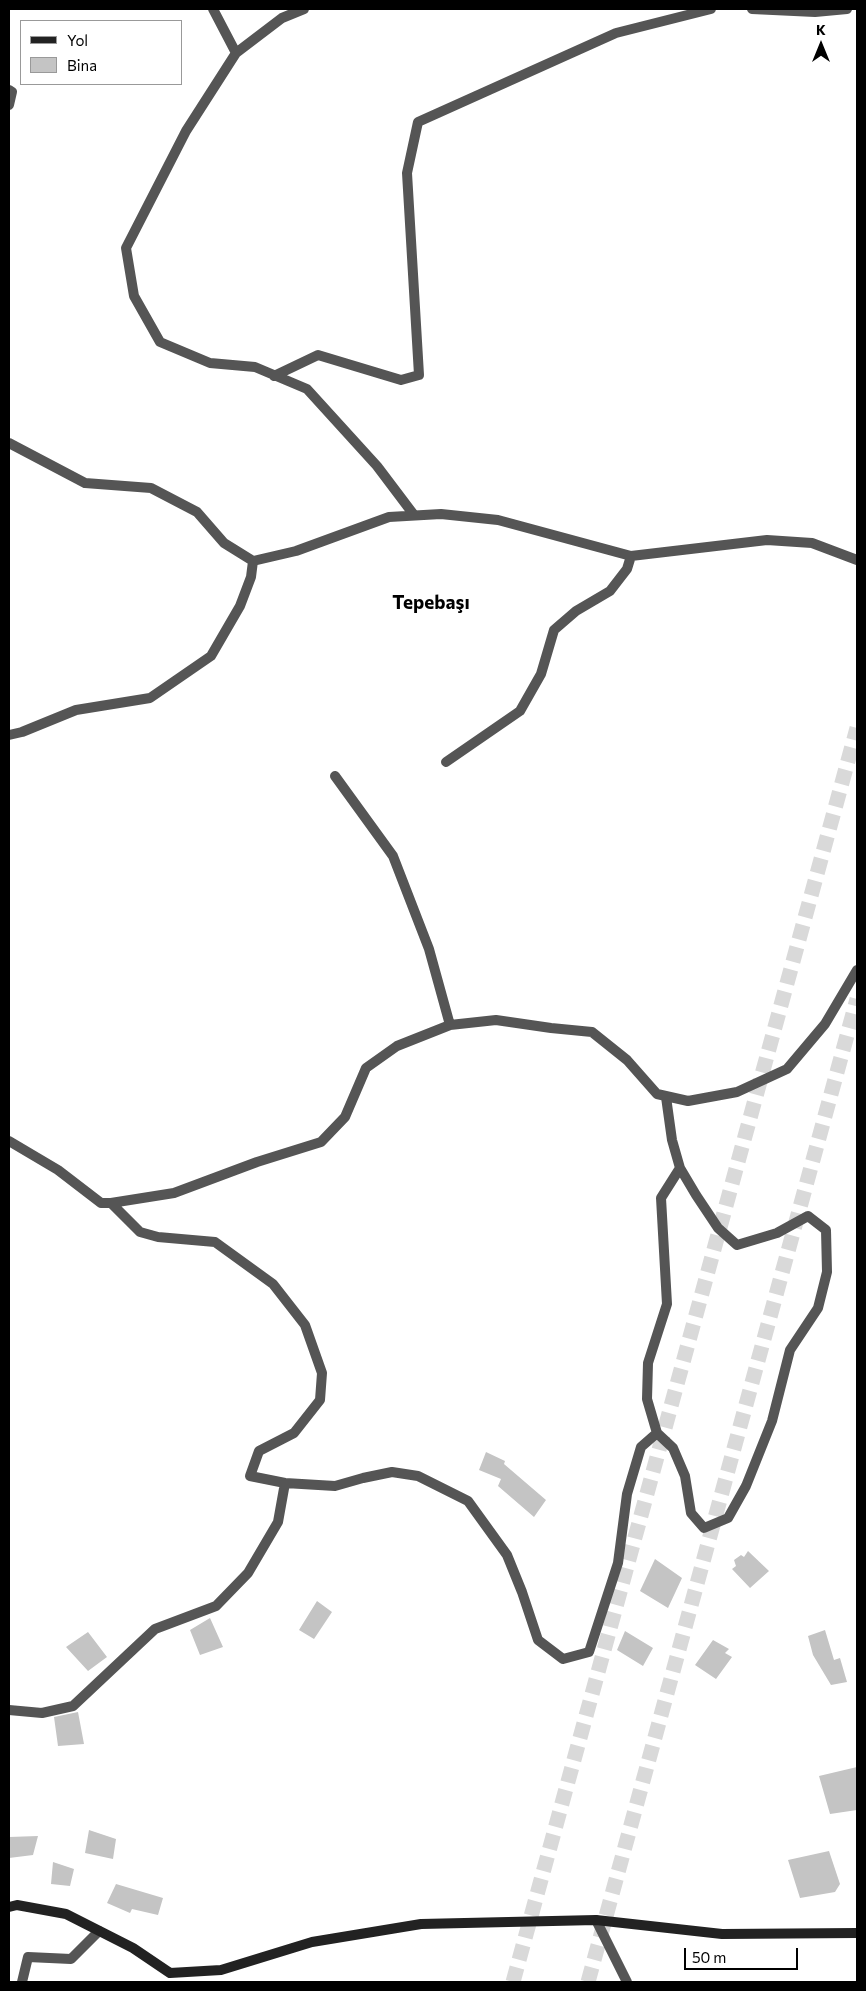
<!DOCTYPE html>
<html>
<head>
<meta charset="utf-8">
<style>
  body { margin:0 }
  #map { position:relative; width:866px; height:1991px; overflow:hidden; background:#fff; font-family:Commissioner,sans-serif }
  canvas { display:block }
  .frame { position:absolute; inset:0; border:10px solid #000; pointer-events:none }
  .legend { position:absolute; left:20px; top:20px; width:162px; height:65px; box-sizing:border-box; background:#fff; border:1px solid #999; margin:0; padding:6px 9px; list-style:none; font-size:15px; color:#000 }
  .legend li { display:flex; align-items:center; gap:10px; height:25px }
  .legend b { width:25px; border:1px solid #999 }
  .north { position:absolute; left:796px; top:20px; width:50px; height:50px; -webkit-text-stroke:4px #fff; paint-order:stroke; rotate:0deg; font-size:14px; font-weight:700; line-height:20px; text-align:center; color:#000 }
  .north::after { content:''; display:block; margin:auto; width:18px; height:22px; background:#000; clip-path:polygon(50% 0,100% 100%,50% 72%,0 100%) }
  .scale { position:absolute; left:684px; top:1948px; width:114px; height:22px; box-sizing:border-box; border:2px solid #000; border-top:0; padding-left:6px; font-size:15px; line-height:18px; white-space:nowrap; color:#000; -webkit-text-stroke:4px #fff; paint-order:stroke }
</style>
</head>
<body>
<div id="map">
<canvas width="866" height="1991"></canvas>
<div class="frame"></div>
<ul class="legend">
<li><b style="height:6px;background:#222"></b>Yol</li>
<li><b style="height:14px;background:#c4c4c4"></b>Bina</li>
</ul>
<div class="north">K</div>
<div class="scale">50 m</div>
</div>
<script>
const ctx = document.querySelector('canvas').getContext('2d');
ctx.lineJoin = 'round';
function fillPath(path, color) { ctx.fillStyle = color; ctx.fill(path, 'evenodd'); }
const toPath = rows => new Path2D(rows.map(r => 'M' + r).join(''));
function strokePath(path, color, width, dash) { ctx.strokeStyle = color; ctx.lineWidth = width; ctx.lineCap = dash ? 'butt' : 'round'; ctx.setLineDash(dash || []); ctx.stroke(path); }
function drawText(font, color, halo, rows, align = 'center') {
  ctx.font = font + ' Commissioner,sans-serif'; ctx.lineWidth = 4; ctx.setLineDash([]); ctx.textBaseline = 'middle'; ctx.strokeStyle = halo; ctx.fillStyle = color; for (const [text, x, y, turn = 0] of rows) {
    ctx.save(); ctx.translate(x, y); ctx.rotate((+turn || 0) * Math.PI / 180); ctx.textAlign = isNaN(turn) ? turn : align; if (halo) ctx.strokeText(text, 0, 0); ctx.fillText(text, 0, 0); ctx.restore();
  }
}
fillPath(toPath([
  [486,1452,505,1461,504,1464,546,1500,534,1517,498,1486,501,1479,479,1470],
  [748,1551,769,1571,750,1588,732,1569,736,1566,734,1560,741,1555,744,1557],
  [655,1559,682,1578,668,1608,640,1591],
  [317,1601,332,1612,314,1639,299,1630],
  [210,1618,223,1647,200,1655,190,1630],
  [825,1630,834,1660,840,1658,847,1682,831,1685,813,1655,808,1636],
  [625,1631,653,1648,643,1666,617,1650],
  [88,1632,107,1657,88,1671,66,1647],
  [713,1640,729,1649,725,1653,732,1657,716,1679,695,1665],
  [78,1712,84,1744,58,1746,54,1717],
  [857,1767,857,1810,830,1814,819,1776],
  [89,1830,116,1839,113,1859,85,1853],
  [38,1836,33,1855,9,1858,9,1837],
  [829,1851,840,1884,835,1892,800,1898,788,1860],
  [53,1862,74,1869,70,1886,51,1884],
  [116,1884,163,1898,158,1915,132,1909,130,1913,107,1903]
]), '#c4c4c4');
strokePath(toPath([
  [513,1982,857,728],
  [588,1982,857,999]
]), '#d9d9d9', 15, [15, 8]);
strokePath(toPath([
  [213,9,236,53],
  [304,9,282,18,236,53,186,131,126,248,134,296,160,342,210,363,255,367,307,389,377,466,414,515],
  [752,9,815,12,847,9],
  [9,90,12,92,9,105],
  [274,376,318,355,401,380,419,375,407,173,418,122,616,33,711,9],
  [9,443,85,483,151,488,197,512,224,543,253,561,296,551,389,517,441,514,498,520,631,556,767,540,812,543,857,560],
  [9,735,22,732,76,710,150,698,211,656,240,606,251,577,253,561],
  [446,762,520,711,541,674,554,630,576,611,610,591,627,569,631,556],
  [335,776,393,856,429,949,450,1025],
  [9,1141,58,1170,101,1203,111,1203,174,1193,257,1162,321,1142,345,1117,366,1068,397,1046,450,1025,496,1020,551,1028,592,1032,627,1060,657,1094,688,1101,737,1092,787,1069,825,1024,857,970],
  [111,1203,140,1232,158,1237,215,1242,273,1284,305,1325,322,1373,320,1400,294,1433,259,1451,250,1476,285,1483,335,1486,363,1478,392,1472,418,1476,468,1501,507,1555,522,1592,538,1640,563,1659,589,1652,618,1563,627,1494,641,1447,657,1433,673,1448,685,1476,691,1513,704,1528,728,1518,746,1486,772,1421,790,1350,818,1308,827,1272,826,1230,808,1216,777,1233,737,1245,718,1228,696,1195,680,1168,672,1140,666,1097],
  [657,1433,647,1399,648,1363,667,1304,661,1198,680,1168],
  [9,1710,42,1713,73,1706,155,1629,216,1606,248,1573,278,1522,285,1483],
  [596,1920,627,1982],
  [22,1982,28,1957,71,1959,99,1931]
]), '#555', 10);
strokePath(toPath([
  [9,1907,17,1905,66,1914,133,1948,170,1973,221,1970,312,1942,421,1924,596,1920,722,1934,857,1933]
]), '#222', 10);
drawText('bold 19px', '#000', '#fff', [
  ["Tepebaşı",431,603]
]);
</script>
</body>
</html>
